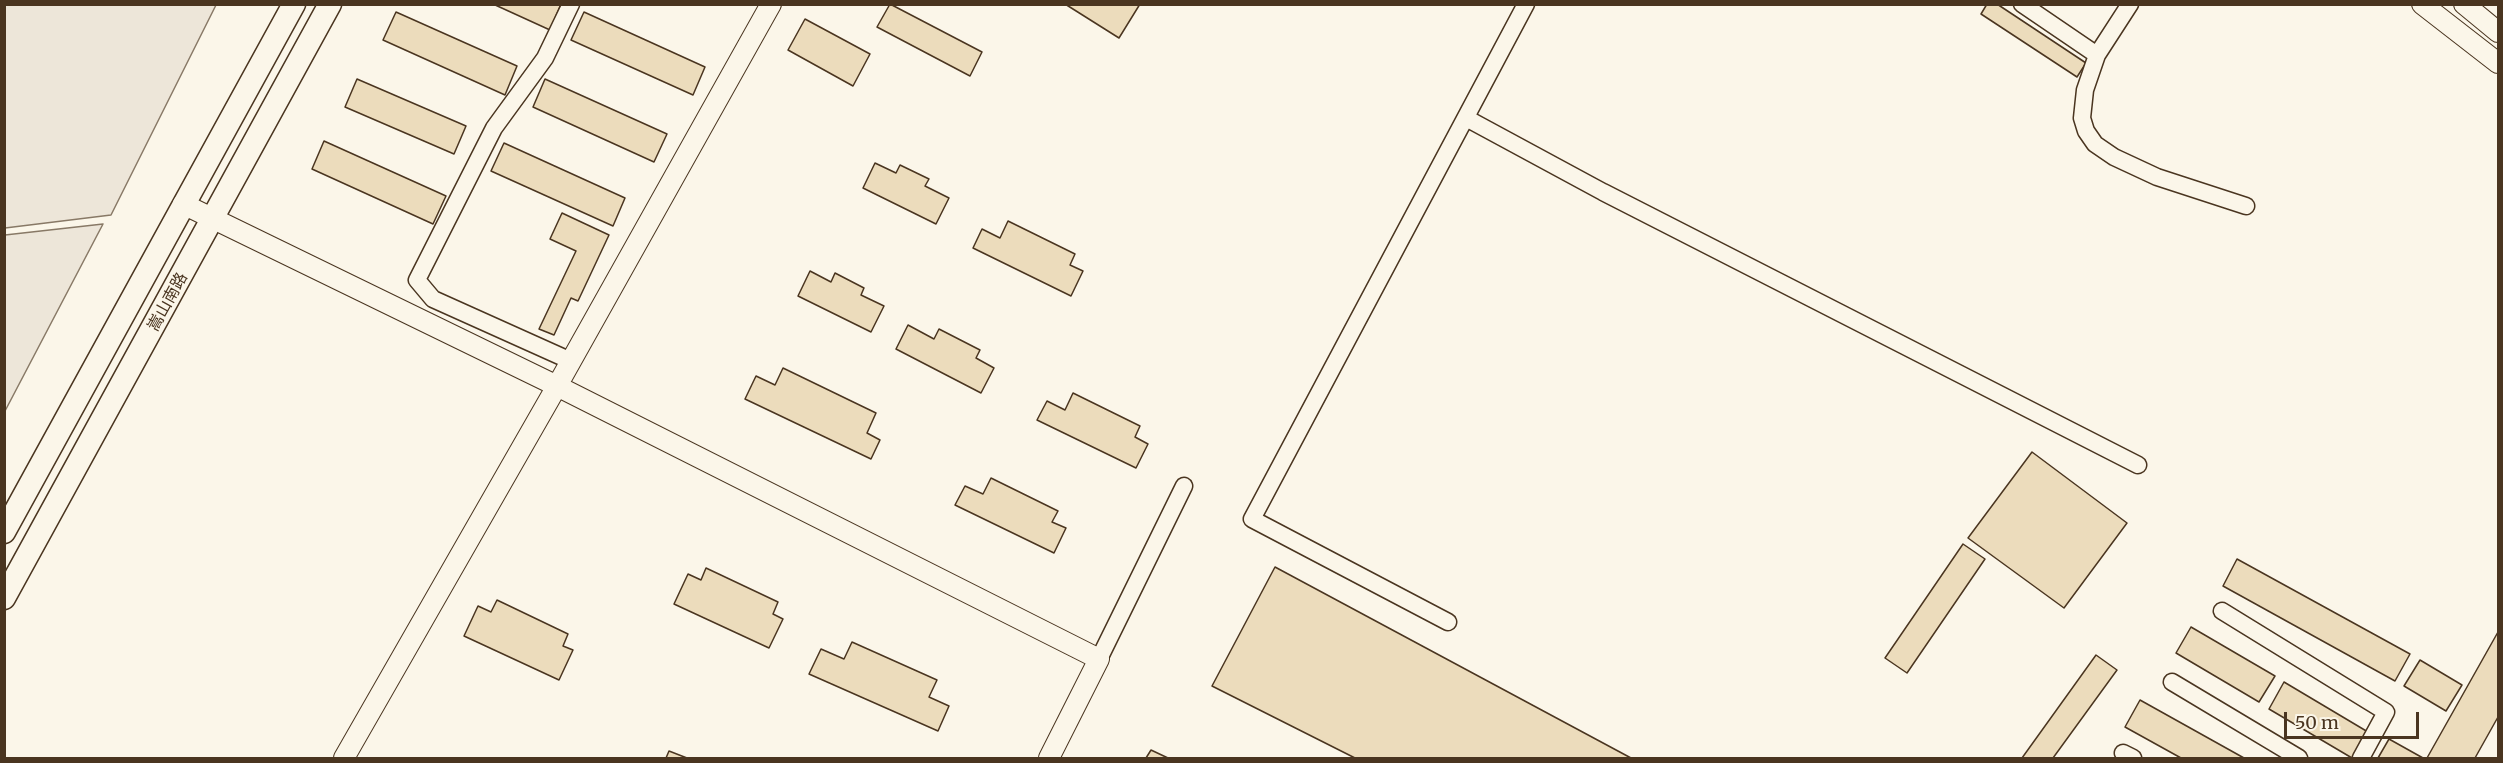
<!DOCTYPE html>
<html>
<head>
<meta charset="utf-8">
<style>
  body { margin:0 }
  #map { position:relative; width:2503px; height:763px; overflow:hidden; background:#fbf6e9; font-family:Merriweather,serif }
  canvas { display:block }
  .frame { position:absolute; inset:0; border:6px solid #4a3520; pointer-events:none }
  .scale { position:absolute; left:2284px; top:712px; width:135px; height:27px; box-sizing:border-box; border:3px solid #4a3520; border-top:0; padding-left:8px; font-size:18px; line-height:21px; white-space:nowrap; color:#4a3520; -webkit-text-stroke:4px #fbf6e9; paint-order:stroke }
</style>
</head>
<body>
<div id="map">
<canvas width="2503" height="763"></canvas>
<div class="frame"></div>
<div class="scale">50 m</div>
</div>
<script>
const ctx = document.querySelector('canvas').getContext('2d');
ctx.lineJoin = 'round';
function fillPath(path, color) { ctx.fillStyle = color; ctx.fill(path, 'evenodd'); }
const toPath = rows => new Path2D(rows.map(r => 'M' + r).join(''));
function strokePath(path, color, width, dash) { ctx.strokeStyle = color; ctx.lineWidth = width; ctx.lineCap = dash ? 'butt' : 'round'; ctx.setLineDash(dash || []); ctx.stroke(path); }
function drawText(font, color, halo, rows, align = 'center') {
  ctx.font = font + ' Merriweather,"Noto Sans SC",serif'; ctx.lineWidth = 4.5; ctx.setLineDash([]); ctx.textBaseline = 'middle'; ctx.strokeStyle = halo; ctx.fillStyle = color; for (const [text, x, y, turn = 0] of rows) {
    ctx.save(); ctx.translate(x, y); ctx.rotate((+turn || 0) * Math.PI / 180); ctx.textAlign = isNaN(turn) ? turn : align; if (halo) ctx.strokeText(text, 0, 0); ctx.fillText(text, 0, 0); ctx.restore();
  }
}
const green = toPath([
  [4,5,216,5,111,215,5,228,4,5],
  [103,224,5,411,5,235,103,224]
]);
fillPath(green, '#ede6d9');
strokePath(green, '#887966', 1.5);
const building = toPath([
  [493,4,561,4,550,30,493,4],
  [890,4,982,52,970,76,877,27,890,4],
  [1065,4,1140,4,1119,38,1065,4],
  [1987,4,1997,4,2086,63,2077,77,1981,14,1987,4],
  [396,12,517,66,505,95,383,40,396,12],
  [584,12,705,67,693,95,571,40,584,12],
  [805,19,870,54,853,86,788,50,805,19],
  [357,79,466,126,454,154,345,107,357,79],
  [545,79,667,134,654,162,533,107,545,79],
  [324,141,446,196,433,224,312,169,324,141],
  [504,143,625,198,613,226,491,171,504,143],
  [875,163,896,173,900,165,929,179,925,186,949,198,936,224,863,188,875,163],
  [562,213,609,235,578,301,571,298,554,335,539,329,576,251,550,239,562,213],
  [1008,221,1075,254,1070,265,1083,271,1071,296,973,248,982,229,1000,238,1008,221],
  [810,271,831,282,835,273,864,288,861,295,884,306,871,332,798,296,810,271],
  [908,325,934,339,939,329,980,350,976,358,994,368,981,393,896,349,908,325],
  [783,368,876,413,867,433,880,440,871,459,745,399,756,376,775,385,783,368],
  [1073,393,1140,426,1135,437,1148,444,1136,468,1037,420,1047,401,1065,410,1073,393],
  [2032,452,2127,523,2064,608,1968,538,2032,452],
  [991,478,1058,511,1052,522,1066,528,1054,553,955,505,965,486,983,494,991,478],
  [1963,544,1985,559,1907,673,1885,658,1963,544],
  [2237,559,2410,654,2395,681,2223,586,2237,559],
  [1275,567,1631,758,1355,758,1212,686,1275,567],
  [706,568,778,602,773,614,783,619,769,648,674,604,688,574,701,580,706,568],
  [497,600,568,634,563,646,573,650,559,680,464,636,478,606,491,612,497,600],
  [2191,627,2275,676,2259,702,2176,653,2191,627],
  [2498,632,2498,717,2475,758,2427,758,2498,632],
  [852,642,937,680,929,697,949,706,938,731,809,674,821,649,844,659,852,642],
  [2096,655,2117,670,2053,758,2022,758,2096,655],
  [2420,660,2462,685,2446,711,2404,686,2420,660],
  [2284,682,2368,732,2352,758,2269,709,2284,682],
  [2140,700,2244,758,2181,758,2125,727,2140,700],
  [2389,739,2423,758,2378,758,2389,739],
  [1151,750,1168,758,1146,758,1151,750],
  [669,751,687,758,666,758,669,751]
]);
fillPath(building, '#ecdcbc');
strokePath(building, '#4a3520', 1.5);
const minor = toPath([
  [2022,4,2097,55],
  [2130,4,2097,55,2085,90,2082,118,2086,131,2095,144,2114,157,2157,177,2246,206],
  [1466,118,1603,192,2138,465],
  [571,361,433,299,417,280,494,128,545,58,571,4],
  [2222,611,2386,712,2361,758],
  [1448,622,1252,519,1526,4],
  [1099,659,1184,486],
  [2172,682,2299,758],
  [2123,753,2133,758]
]);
const tertiary = toPath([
  [2422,4,2498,63],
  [2464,4,2498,32],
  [183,204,557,386,1099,659,1049,758],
  [344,758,557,386,771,4]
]);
const secondary = toPath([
  [4,532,294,4],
  [4,598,330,4]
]);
strokePath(minor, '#4a3520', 19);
strokePath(tertiary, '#4a3520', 22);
strokePath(secondary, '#4a3520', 25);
strokePath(minor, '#fbf6e9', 16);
strokePath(tertiary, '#fbf6e9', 20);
strokePath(secondary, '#fbf6e9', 22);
drawText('16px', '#4a3520', '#fbf6e9', [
  ["嵩山南路",168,302,-61]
]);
</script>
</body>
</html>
